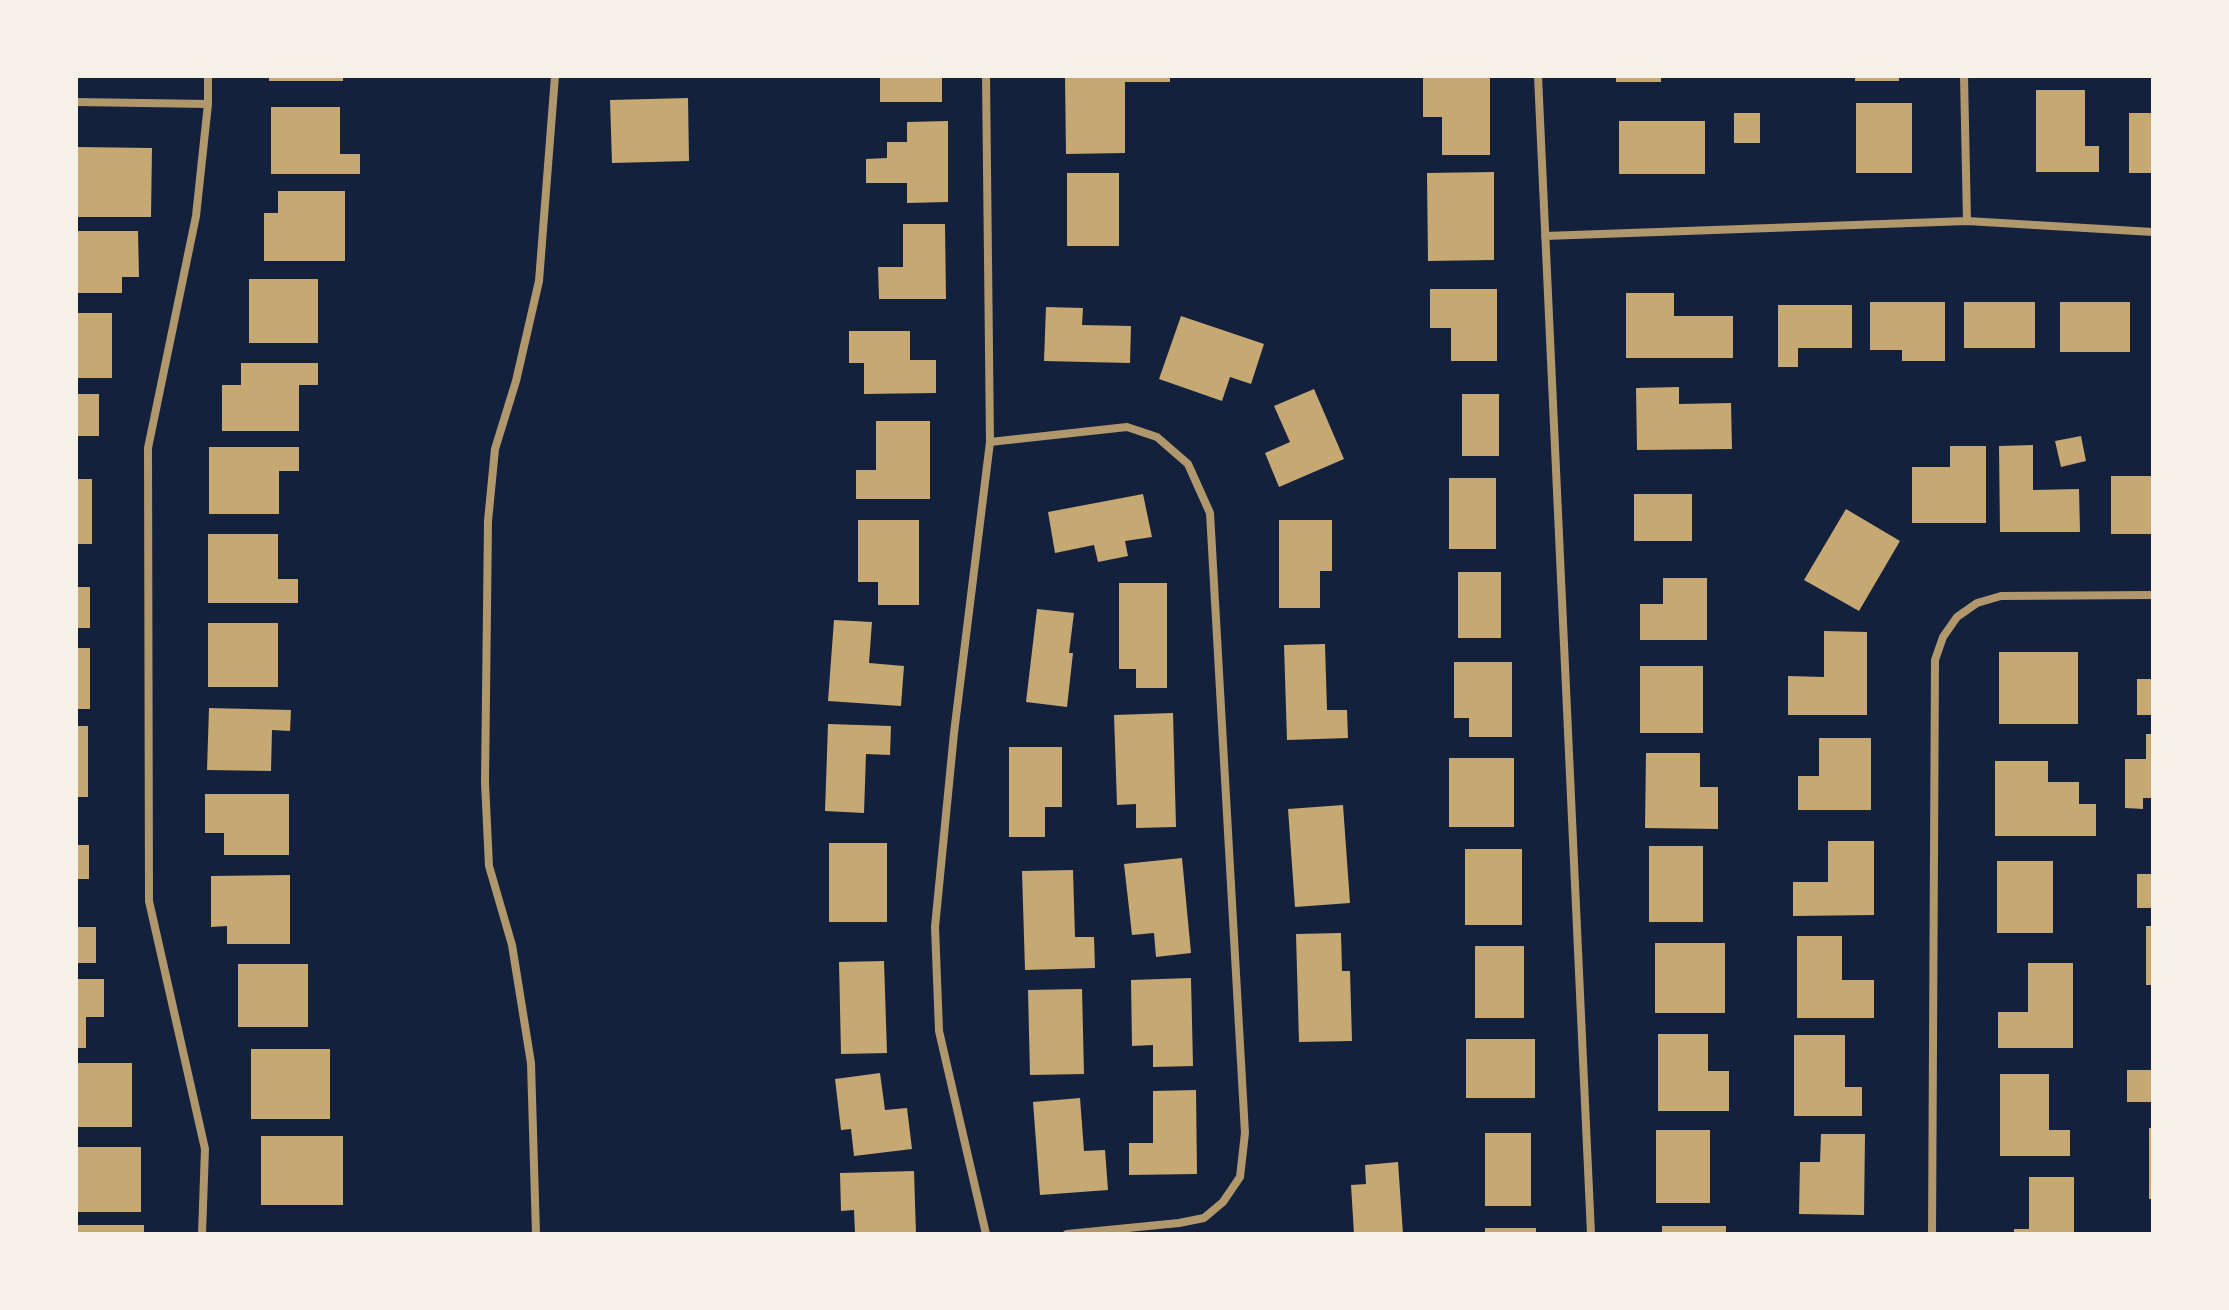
<!DOCTYPE html>
<html>
<head>
<meta charset="utf-8">
<style>
  body { margin:0 }
  #map { position:relative; width:2229px; height:1310px; overflow:hidden; background:#14213d; font-family:"PT Sans Narrow",sans-serif }
  canvas { display:block }
  .frame { position:absolute; inset:0; border:78px solid #f6f1e7; pointer-events:none }
</style>
</head>
<body>
<div id="map">
<canvas width="2229" height="1310"></canvas>
<div class="frame"></div>
</div>
<script>
const ctx = document.querySelector('canvas').getContext('2d');
ctx.lineJoin = 'round';
function fillPath(path, color) { ctx.fillStyle = color; ctx.fill(path, 'evenodd'); }
const toPath = rows => new Path2D(rows.map(r => 'M' + r).join(''));
function strokePath(path, color, width, dash) { ctx.strokeStyle = color; ctx.lineWidth = width; ctx.lineCap = dash ? 'butt' : 'round'; ctx.setLineDash(dash || []); ctx.stroke(path); }
fillPath(toPath([
  [269,76,343,76,343,81,269,81],
  [880,76,942,76,942,102,880,102],
  [1082,76,1170,76,1170,82,1125,82,1125,153,1066,154,1065,77],
  [1423,76,1490,76,1490,155,1442,155,1442,117,1423,117],
  [1616,76,1661,76,1661,82,1616,82],
  [1855,76,1899,76,1899,81,1855,81],
  [2036,90,2085,90,2085,146,2099,146,2099,172,2036,172],
  [688,98,689,161,612,163,610,100],
  [1856,103,1912,103,1912,173,1856,173],
  [271,107,340,107,340,154,360,154,360,174,271,174],
  [1734,113,1760,113,1760,143,1734,143],
  [2129,113,2153,113,2153,173,2129,173],
  [948,121,948,202,907,203,907,183,866,183,866,159,887,158,887,142,907,142,907,122],
  [1619,121,1705,121,1705,174,1619,174],
  [76,147,152,148,151,217,76,217],
  [1494,172,1494,260,1428,261,1427,173],
  [1067,173,1119,173,1119,246,1067,246],
  [278,191,345,191,345,261,264,261,264,213,278,213],
  [903,224,945,224,946,299,879,299,878,267,903,267],
  [76,231,138,231,139,277,122,277,122,293,76,293],
  [249,279,318,279,318,343,249,343],
  [1430,289,1497,289,1497,361,1451,361,1451,328,1430,328],
  [1626,293,1674,293,1674,316,1733,316,1733,358,1626,358],
  [1870,302,1945,302,1945,361,1902,361,1902,350,1870,350],
  [1964,302,2035,302,2035,348,1964,348],
  [2060,302,2130,302,2130,352,2060,352],
  [1778,305,1852,305,1852,348,1798,348,1798,367,1778,367],
  [1046,307,1083,308,1082,325,1131,326,1130,363,1044,361],
  [76,313,112,313,112,378,76,378],
  [1181,316,1264,344,1251,384,1230,377,1222,401,1159,379],
  [849,331,910,331,910,360,936,360,936,393,864,394,864,363,849,363],
  [241,363,318,363,318,385,299,385,299,431,222,431,222,385,241,385],
  [1679,387,1679,404,1731,403,1732,449,1637,450,1636,388],
  [1314,389,1344,459,1279,487,1265,453,1290,442,1274,406],
  [76,394,99,394,99,436,76,436],
  [1462,394,1499,394,1499,456,1462,456],
  [876,421,930,421,930,499,856,499,856,470,876,470],
  [2081,436,2086,461,2061,467,2055,441],
  [2033,445,2033,490,2079,489,2080,532,2000,532,1999,446],
  [1950,446,1986,446,1986,523,1912,523,1912,467,1950,467],
  [209,447,299,447,299,471,279,471,279,514,209,514],
  [2111,476,2153,476,2153,534,2111,534],
  [1449,478,1496,478,1496,549,1449,549],
  [76,479,92,479,92,544,76,544],
  [1143,494,1152,537,1125,541,1128,556,1098,562,1094,545,1055,553,1048,512],
  [1634,494,1692,494,1692,541,1634,541],
  [1846,509,1900,541,1859,611,1804,580],
  [858,520,919,520,919,605,878,605,878,582,858,582],
  [1279,520,1332,520,1332,571,1320,571,1320,608,1279,608],
  [208,534,278,534,278,579,298,579,298,603,208,603],
  [1458,572,1501,572,1501,638,1458,638],
  [1663,578,1707,578,1707,640,1640,640,1640,604,1663,604],
  [1119,583,1167,583,1167,688,1136,688,1136,669,1119,669],
  [76,587,90,587,90,628,76,628],
  [1037,609,1074,613,1069,653,1073,653,1067,707,1026,702],
  [834,620,872,622,869,663,904,666,901,706,828,701],
  [208,623,278,623,278,687,208,687],
  [1824,631,1867,632,1867,715,1788,715,1788,676,1824,677],
  [1325,644,1327,710,1347,710,1348,738,1287,740,1284,645],
  [76,648,90,648,90,709,76,709],
  [1999,652,2078,652,2078,724,1999,724],
  [1454,662,1512,662,1512,737,1469,737,1469,718,1454,718],
  [1640,666,1703,666,1703,733,1640,733],
  [2137,679,2153,679,2153,715,2137,715],
  [209,708,291,710,290,731,272,730,271,771,207,770],
  [1173,713,1176,827,1136,828,1136,804,1117,805,1114,715],
  [828,724,891,726,890,755,866,754,864,813,825,811],
  [76,726,88,726,88,797,76,797],
  [2146,734,2153,734,2153,798,2143,798,2143,809,2125,808,2125,759,2146,759],
  [1819,738,1871,738,1871,810,1798,810,1798,776,1819,776],
  [1009,747,1062,747,1062,807,1045,807,1045,837,1009,837],
  [1646,753,1700,753,1700,787,1718,787,1718,829,1645,828],
  [1449,758,1514,758,1514,827,1449,827],
  [1995,761,2048,761,2048,782,2079,782,2079,804,2096,804,2096,836,1995,836],
  [205,794,289,794,289,855,224,855,224,833,205,833],
  [1343,805,1350,903,1295,907,1288,809],
  [1828,841,1874,841,1874,915,1793,916,1793,882,1828,882],
  [829,843,887,843,887,922,829,922],
  [76,845,89,845,89,879,76,879],
  [1649,846,1703,846,1703,922,1649,922],
  [1465,849,1522,849,1522,925,1465,925],
  [1182,858,1191,953,1156,957,1154,933,1132,935,1124,864],
  [1997,861,2053,861,2053,933,1997,933],
  [1073,870,1075,937,1094,937,1095,968,1025,970,1022,871],
  [2137,874,2153,874,2153,908,2137,908],
  [290,875,290,944,227,944,227,926,211,927,211,876],
  [2146,926,2153,926,2153,985,2146,985],
  [76,927,96,927,96,963,76,963],
  [1341,933,1342,971,1350,971,1352,1041,1299,1042,1296,934],
  [1797,936,1842,936,1842,980,1874,980,1874,1018,1797,1018],
  [1655,943,1725,943,1725,1013,1655,1013],
  [1475,946,1524,946,1524,1018,1475,1018],
  [884,961,887,1053,841,1054,839,962],
  [2028,963,2073,963,2073,1048,1998,1048,1998,1012,2028,1012],
  [238,964,308,964,308,1027,238,1027],
  [1191,978,1193,1066,1153,1067,1153,1045,1132,1046,1131,980],
  [76,979,104,979,104,1017,86,1017,86,1048,76,1048],
  [1082,989,1084,1074,1030,1075,1028,990],
  [1658,1034,1708,1034,1708,1071,1729,1071,1729,1111,1658,1111],
  [1794,1035,1845,1035,1845,1087,1862,1087,1862,1116,1794,1116],
  [1466,1039,1535,1039,1535,1098,1466,1098],
  [251,1049,330,1049,330,1119,251,1119],
  [76,1063,132,1063,132,1127,76,1127],
  [2127,1070,2153,1070,2153,1102,2127,1102],
  [880,1073,885,1110,907,1108,912,1149,854,1156,851,1129,841,1130,835,1079],
  [2000,1074,2049,1074,2049,1130,2070,1130,2070,1156,2000,1156],
  [1196,1090,1197,1174,1129,1175,1129,1143,1153,1143,1153,1091],
  [1080,1098,1084,1151,1105,1150,1108,1190,1040,1195,1033,1102],
  [2149,1128,2153,1128,2153,1199,2149,1199],
  [1656,1130,1710,1130,1710,1203,1656,1203],
  [1485,1133,1531,1133,1531,1206,1485,1206],
  [1821,1134,1865,1134,1864,1215,1799,1214,1800,1162,1820,1162],
  [261,1136,343,1136,343,1205,261,1205],
  [76,1147,141,1147,141,1212,76,1212],
  [1398,1162,1403,1234,1354,1234,1351,1185,1366,1184,1365,1165],
  [914,1171,916,1234,855,1234,854,1210,841,1211,840,1173],
  [2029,1177,2074,1177,2074,1234,2014,1234,2014,1229,2029,1229],
  [76,1225,144,1225,144,1234,76,1234],
  [1662,1226,1726,1226,1726,1234,1662,1234],
  [1485,1228,1536,1228,1536,1234,1485,1234]
]), '#c6a872');
strokePath(toPath([
  [1538,76,1591,1234],
  [1964,76,1967,221],
  [76,102,208,104],
  [1545,236,1967,221,2153,232],
  [990,442,1127,427,1157,437,1188,464,1210,513,1245,1133,1240,1177,1223,1202,1204,1218,1179,1223,1067,1234],
  [202,1234,205,1149,149,901,148,448,196,216,208,104,208,76],
  [536,1234,531,1063,512,945,489,866,485,783,488,521,495,449,516,381,539,281,555,76],
  [986,1234,939,1031,935,927,954,733,990,442,986,76],
  [1932,1234,1935,660,1943,637,1957,617,1977,603,2001,596,2153,595]
]), '#b1986c', 8);
</script>
</body>
</html>
